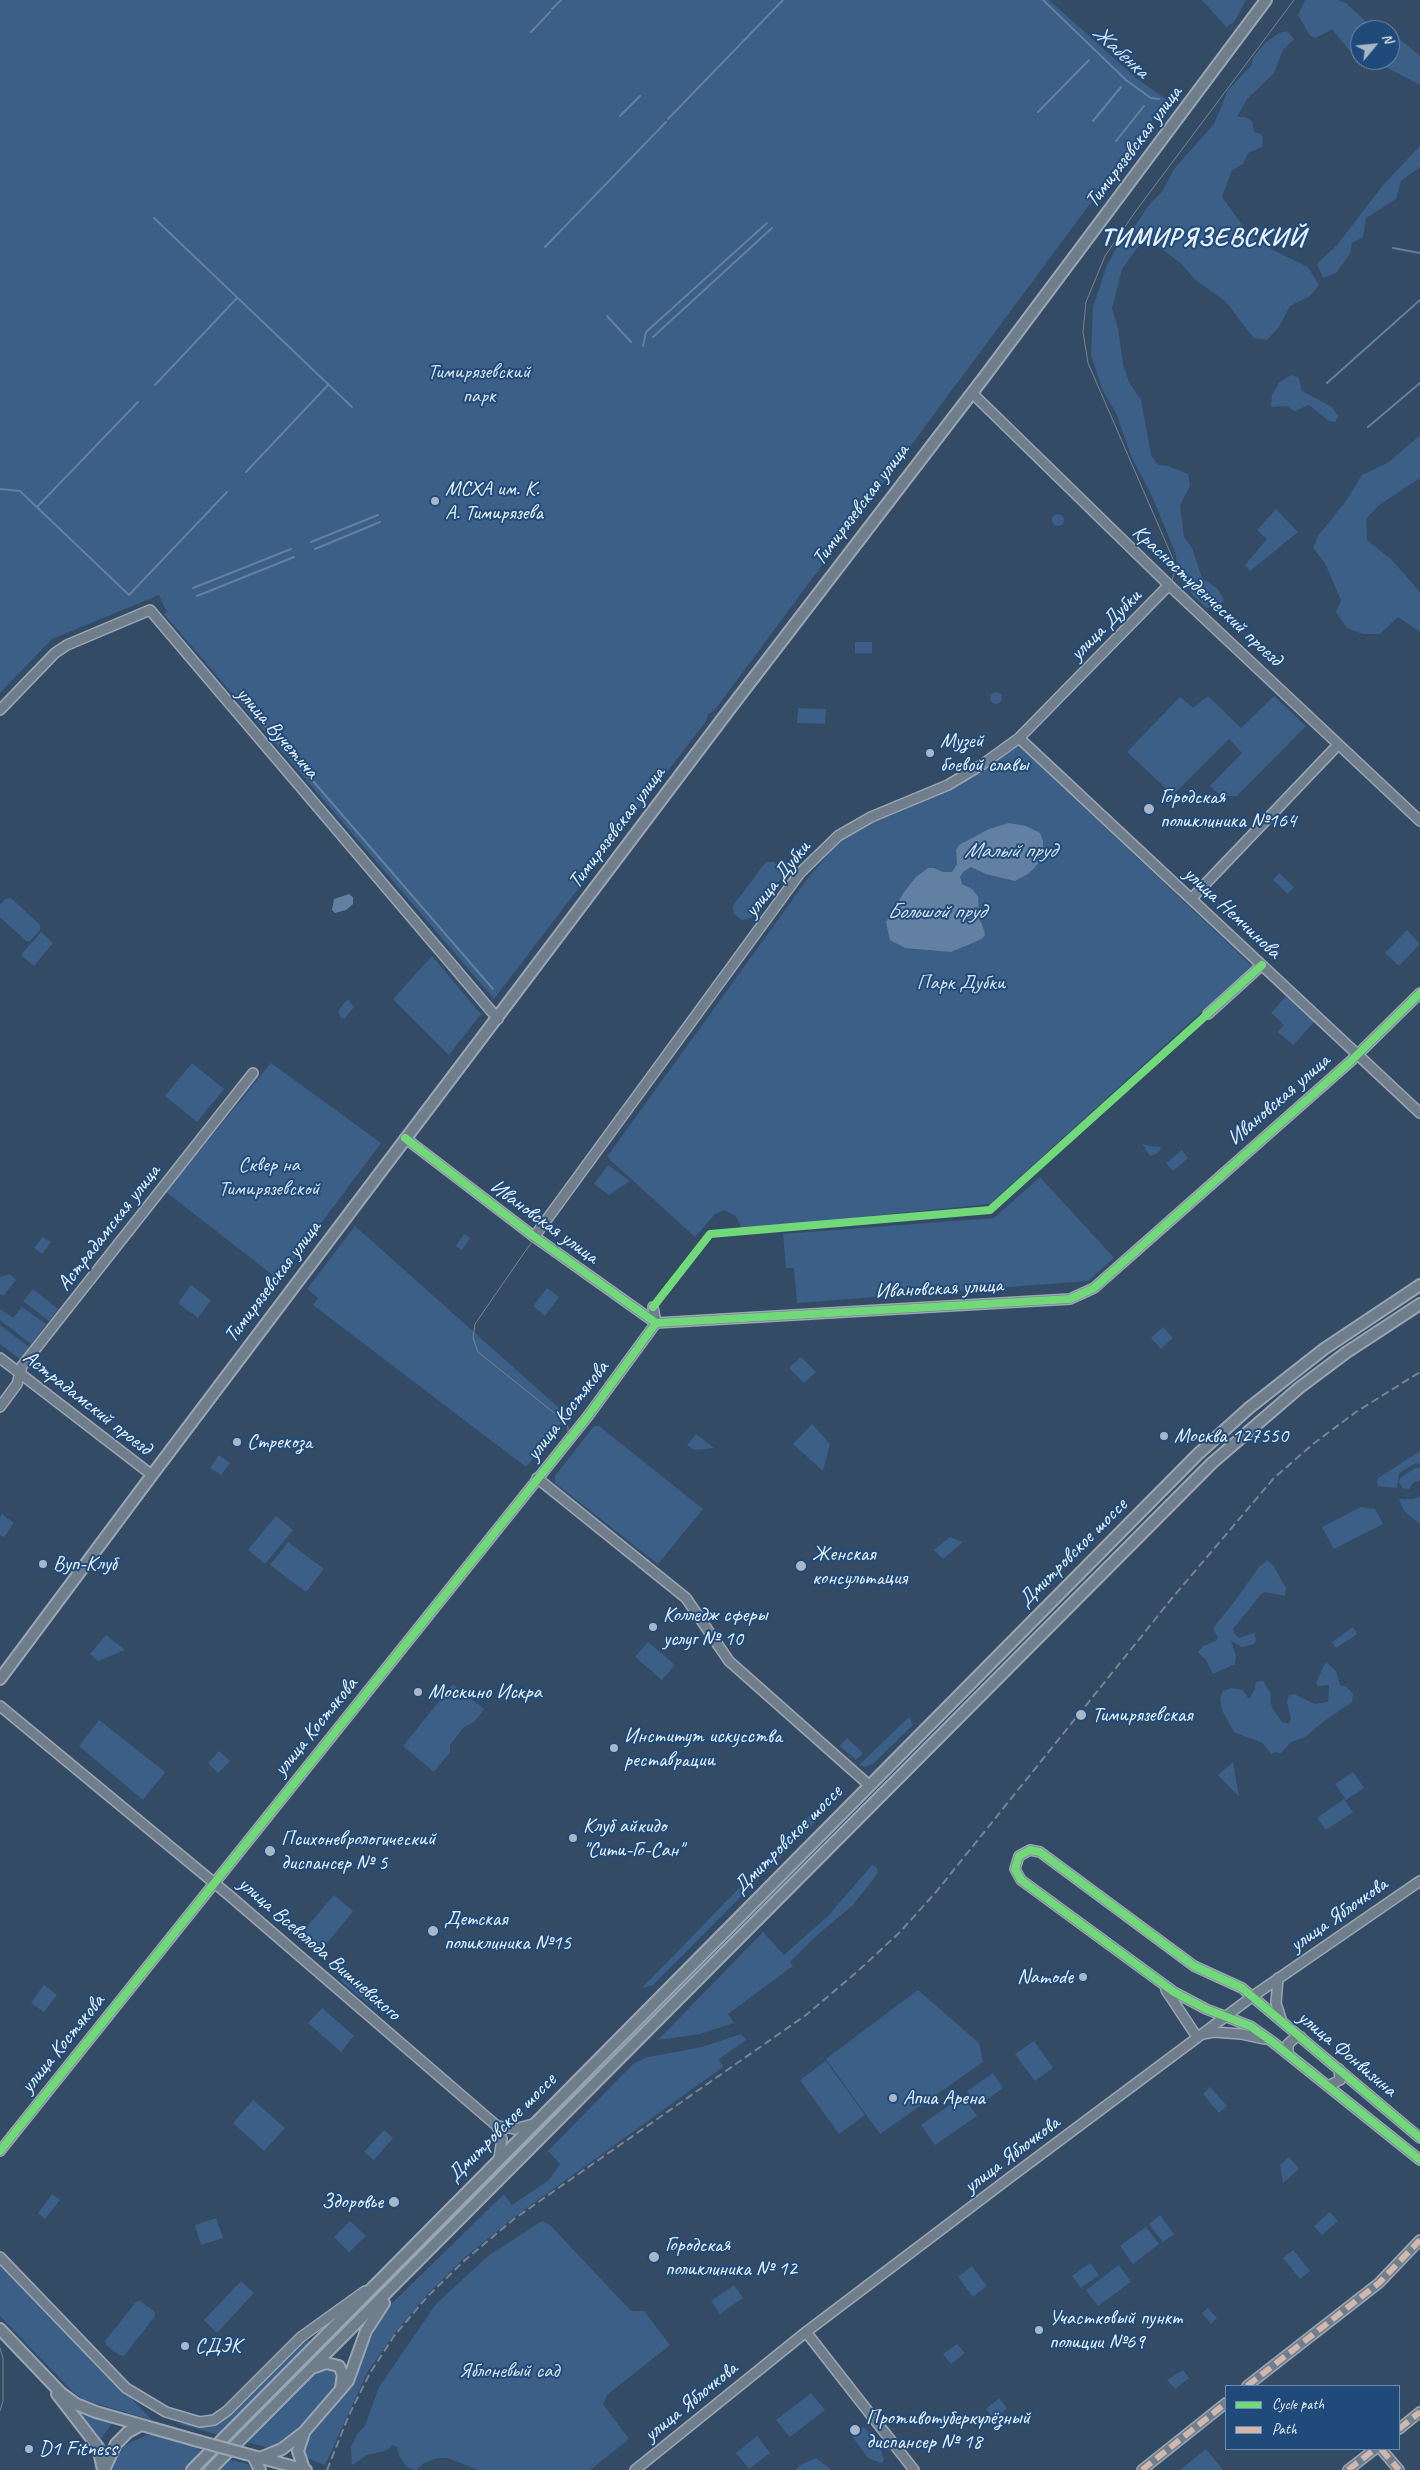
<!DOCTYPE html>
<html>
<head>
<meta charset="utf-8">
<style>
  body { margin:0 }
  #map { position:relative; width:1420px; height:2470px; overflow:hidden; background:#344b65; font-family:Caveat,sans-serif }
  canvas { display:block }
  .legend { position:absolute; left:1225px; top:2385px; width:175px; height:65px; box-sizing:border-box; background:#1f4a7a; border:1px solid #6f8dac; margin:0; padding:6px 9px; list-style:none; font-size:15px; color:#e8f1f8 }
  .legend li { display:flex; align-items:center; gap:10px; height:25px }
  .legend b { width:25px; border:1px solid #6f8dac }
  .north { position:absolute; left:1350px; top:20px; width:50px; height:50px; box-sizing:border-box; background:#1f4a7a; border:1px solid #6f8dac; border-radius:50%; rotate:62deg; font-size:14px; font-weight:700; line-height:20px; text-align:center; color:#e8f1f8 }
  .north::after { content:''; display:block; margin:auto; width:18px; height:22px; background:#a9b7c5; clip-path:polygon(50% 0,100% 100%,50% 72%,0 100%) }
</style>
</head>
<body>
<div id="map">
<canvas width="1420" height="2470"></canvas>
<ul class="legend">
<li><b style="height:6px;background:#71d979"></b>Cycle path</li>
<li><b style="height:6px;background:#d1b7ad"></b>Path</li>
</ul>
<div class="north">N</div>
</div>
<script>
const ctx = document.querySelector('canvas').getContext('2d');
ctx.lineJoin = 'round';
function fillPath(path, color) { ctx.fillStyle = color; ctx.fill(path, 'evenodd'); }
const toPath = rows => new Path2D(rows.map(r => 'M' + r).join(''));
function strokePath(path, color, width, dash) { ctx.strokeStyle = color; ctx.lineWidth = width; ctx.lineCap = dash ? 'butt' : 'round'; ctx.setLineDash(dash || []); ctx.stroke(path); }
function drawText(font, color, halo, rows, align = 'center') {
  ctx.font = font + ' Caveat,sans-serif'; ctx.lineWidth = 4; ctx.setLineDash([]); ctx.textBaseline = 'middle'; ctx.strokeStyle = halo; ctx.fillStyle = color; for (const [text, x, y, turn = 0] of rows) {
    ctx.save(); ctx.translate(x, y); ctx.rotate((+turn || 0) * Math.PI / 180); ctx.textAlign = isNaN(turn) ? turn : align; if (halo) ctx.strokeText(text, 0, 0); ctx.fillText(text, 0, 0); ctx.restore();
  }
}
fillPath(toPath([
  [0,0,1049,0,1136,78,1167,100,714,711,708,714,706,721,494,999,164,614,167,613,159,595,52,639,0,693],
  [1202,0,1246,0,1234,22,1226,27],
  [1305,0,1337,0,1346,3,1375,30,1360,30,1360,59,1353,55,1332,29,1316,38,1310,36,1298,15],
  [1287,31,1294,39,1283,50,1274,73,1247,99,1237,117,1245,117,1252,121,1254,132,1261,134,1263,139,1262,147,1248,153,1243,164,1232,170,1222,197,1250,236,1273,250,1308,267,1319,285,1310,296,1290,306,1279,327,1267,340,1254,338,1225,301,1194,279,1183,265,1149,239,1137,248,1122,269,1112,309,1118,328,1123,364,1129,382,1141,400,1151,455,1158,465,1168,466,1188,474,1190,486,1180,505,1184,537,1192,548,1202,578,1217,588,1224,600,1220,606,1207,608,1194,597,1180,578,1175,552,1151,494,1132,458,1116,413,1103,391,1091,355,1093,307,1107,265,1117,247,1125,241,1149,205,1162,192,1174,169,1214,124,1228,90,1251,66,1254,56,1265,43,1279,33],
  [1390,36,1398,38,1420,56,1420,85,1384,66,1363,60,1390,60],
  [1420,146,1420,167,1401,181,1396,199,1366,218,1363,237,1352,243,1350,254,1336,273,1323,278,1317,264,1337,245,1384,184],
  [1291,375,1298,377,1302,391,1332,407,1338,416,1335,422,1329,421,1309,405,1295,411,1287,406,1271,407,1272,395,1279,383],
  [1420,435,1420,478,1379,505,1366,519,1367,540,1392,560,1420,592,1420,632,1398,617,1380,634,1363,634,1347,628,1336,612,1341,600,1325,563,1313,548,1318,536,1346,501,1362,475,1389,462],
  [1276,509,1298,532,1250,571,1245,565,1267,539,1257,530],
  '1052 520a6 6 0 1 1 12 0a6 6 0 1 1-12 0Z',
  [855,642,872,642,872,653,855,653],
  '990 698a6 6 0 1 1 12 0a6 6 0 1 1-12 0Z',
  [1208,696,1241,728,1274,696,1306,726,1237,796,1221,796,1210,786,1242,753,1229,739,1173,795,1127,752,1180,697,1193,708],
  [798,708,826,709,825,724,797,723],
  [1018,745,1252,966,990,1204,742,1229,736,1216,724,1210,715,1214,695,1237,607,1157,808,878,842,839,874,820,920,802,970,777],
  [766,862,774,862,782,869,784,875,751,918,742,920,734,914,733,906],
  [1279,873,1294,887,1288,894,1273,880],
  [11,898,40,925,40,930,30,941,26,941,0,917,0,905,5,899],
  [1407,930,1420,944,1399,966,1385,953],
  [41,932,53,943,34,966,21,955],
  [432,956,481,1014,449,1055,393,999],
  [1286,996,1315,1021,1293,1045,1278,1032,1284,1025,1271,1013],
  [349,1000,354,1007,345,1018,341,1018,338,1011,346,1001],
  [192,1063,224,1089,197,1122,165,1096],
  [271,1063,381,1143,279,1280,166,1192],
  [1142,1144,1151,1146,1161,1147,1158,1153,1150,1156],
  [1182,1150,1188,1158,1173,1171,1166,1163],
  [608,1165,630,1181,609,1195,594,1184],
  [1040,1177,1114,1258,1088,1281,797,1303,794,1268,786,1268,783,1234,994,1218],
  [355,1226,568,1416,526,1467,313,1305,318,1298,307,1289],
  [464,1234,470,1238,462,1250,456,1246],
  [43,1237,51,1242,42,1254,34,1248],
  [10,1274,16,1280,3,1296,0,1294,0,1277],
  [191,1285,211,1300,198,1318,178,1303],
  [547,1288,559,1297,545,1316,533,1306],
  [33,1289,58,1309,49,1321,23,1301],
  [22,1307,46,1324,31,1344,0,1320,0,1309,13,1318],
  [0,1325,29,1347,20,1359,0,1344],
  [1163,1327,1173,1338,1161,1349,1151,1338],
  [801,1357,816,1372,804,1383,789,1368],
  [812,1424,830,1444,823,1471,793,1444],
  [594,1426,599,1426,703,1509,658,1564,555,1483,555,1476],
  [696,1434,714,1448,694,1450,687,1445],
  [1420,1451,1420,1464,1416,1463,1399,1473,1397,1488,1378,1486,1377,1479],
  [219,1455,230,1463,221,1475,210,1468],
  [1417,1467,1420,1468,1420,1481,1414,1482,1409,1489,1403,1488,1399,1483,1400,1478],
  [1420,1496,1420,1524,1404,1511,1399,1499,1414,1499],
  [1361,1507,1375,1509,1383,1524,1334,1549,1322,1527],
  [2,1514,14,1523,4,1537,0,1535,0,1517],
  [276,1516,293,1530,265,1564,248,1550],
  [950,1537,963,1542,943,1559,934,1550],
  [288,1542,324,1569,306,1592,270,1565],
  [1267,1560,1273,1565,1286,1588,1285,1596,1265,1592,1261,1594,1233,1629,1234,1633,1239,1638,1254,1633,1256,1640,1254,1644,1242,1647,1231,1641,1236,1656,1235,1664,1213,1674,1206,1660,1198,1652,1203,1646,1216,1641,1218,1638,1213,1628,1235,1601,1259,1567],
  [1353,1627,1357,1634,1336,1648,1332,1642],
  [106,1635,125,1650,98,1661,90,1654],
  [648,1642,675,1665,662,1680,635,1657],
  [1327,1663,1336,1671,1340,1685,1347,1687,1353,1694,1352,1702,1323,1722,1305,1737,1291,1742,1281,1753,1275,1752,1271,1754,1263,1743,1234,1732,1222,1710,1220,1698,1223,1691,1231,1688,1243,1690,1249,1699,1255,1689,1256,1682,1263,1681,1271,1694,1270,1701,1273,1709,1282,1722,1289,1724,1291,1719,1287,1702,1289,1695,1294,1694,1315,1704,1328,1702,1329,1685,1318,1686,1316,1683,1324,1665],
  [453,1684,484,1709,474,1722,464,1727,450,1745,450,1752,434,1772,403,1746],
  [909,1717,913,1725,874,1763,865,1767,859,1765],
  [99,1720,165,1772,143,1800,79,1746],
  [847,1738,863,1753,856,1760,840,1746],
  [219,1751,230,1761,218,1773,208,1763],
  [1233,1762,1239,1797,1218,1775],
  [1353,1772,1364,1788,1346,1800,1335,1784],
  [1344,1799,1353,1812,1326,1830,1317,1818],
  [815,1810,821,1816,653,1985,642,1988],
  [872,1865,877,1868,878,1873,852,1906,816,1936,790,1962,793,1966,728,2014,734,2023,700,2034,658,2040,763,1932,784,1955,828,1916],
  [334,1895,353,1911,320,1952,300,1935],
  [342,1977,376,2005,378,2011,341,1981],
  [44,1985,57,1995,44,2012,31,2003],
  [918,1990,979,2043,983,2062,880,2134,826,2059],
  [322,2008,354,2036,341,2052,308,2023],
  [741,2034,746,2040,719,2059,723,2067,517,2215,465,2257,426,2296,394,2334,368,2371,325,2465,304,2457,302,2451,304,2443,350,2388,379,2320,389,2306,504,2194,512,2205,549,2180,560,2164,548,2151,634,2063,648,2057,702,2047],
  [1034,2041,1053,2068,1035,2081,1015,2054],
  [826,2061,865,2115,839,2134,800,2080],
  [993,2073,1003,2088,978,2106,967,2091],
  [1210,2087,1227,2106,1219,2113,1203,2094],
  [963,2096,977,2116,935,2145,921,2125],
  [253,2100,285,2128,264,2151,233,2123],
  [384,2130,393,2138,374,2160,364,2152],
  [1289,2157,1299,2169,1283,2183,1280,2165],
  [52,2194,60,2200,45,2219,38,2213],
  [1330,2212,1338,2221,1322,2235,1314,2226],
  [1160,2215,1174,2234,1163,2242,1149,2224],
  [216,2218,223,2238,201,2245,195,2225],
  [350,2221,366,2236,349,2252,334,2237],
  [542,2221,550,2225,631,2311,644,2311,670,2345,607,2395,603,2404,629,2439,590,2470,478,2470,448,2458,437,2458,424,2463,416,2470,407,2467,399,2456,397,2447,393,2445,385,2451,367,2455,352,2465,351,2447,357,2434,365,2426,379,2387,436,2304,488,2256],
  [1146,2227,1159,2244,1133,2264,1120,2246],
  [1293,2250,1310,2271,1300,2279,1283,2258],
  [0,2262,152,2420,84,2400,72,2391,0,2316],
  [1090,2263,1099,2275,1081,2288,1072,2276],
  [1119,2265,1131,2282,1098,2306,1086,2290],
  [972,2266,987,2286,973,2297,958,2277],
  [241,2281,254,2293,217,2333,204,2320],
  [734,2285,743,2298,720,2314,711,2301],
  [140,2301,155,2312,155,2316,124,2356,119,2355,106,2345,105,2341,136,2302],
  [1208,2308,1217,2318,1211,2324,1202,2313],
  [304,2339,309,2340,309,2345,219,2435,176,2423,208,2425],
  [957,2344,965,2353,951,2364,943,2354],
  [322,2367,337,2370,338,2382,295,2434,276,2447,266,2447,246,2442],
  [1183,2370,1189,2378,1175,2389,1167,2380],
  [811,2393,825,2410,790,2437,776,2420],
  [999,2398,1007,2408,994,2419,986,2409],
  [77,2410,83,2413,113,2422,101,2439],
  [863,2427,875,2437,879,2444,884,2460,881,2463,868,2458,851,2435,851,2428],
  [146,2435,157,2435,194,2446,203,2452,185,2470,112,2470,116,2458,124,2446],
  [757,2436,770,2453,749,2469,736,2453],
  [1206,2449,1223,2470,1180,2470],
  [816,2458,832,2470,796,2470,800,2465],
  [229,2459,247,2464,254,2470,218,2470]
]), '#3b5f87');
fillPath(toPath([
  [1009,823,1026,826,1040,833,1043,841,1043,851,1038,864,1028,874,1015,881,986,874,971,867,963,872,960,877,962,884,972,889,978,896,979,917,984,930,985,935,982,939,951,952,905,948,890,940,886,922,904,892,916,877,928,868,934,868,943,872,952,872,957,864,956,850,959,845,989,829],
  [349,894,353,897,353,904,346,910,335,913,332,910,334,899]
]), '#6280a1');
strokePath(toPath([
  [1043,0,1126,80,1151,98,1159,99],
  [552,9,561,0],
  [531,32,550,12],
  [1038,112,1089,60],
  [620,116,640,96],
  [668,119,783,0],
  [1093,121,1121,87],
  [1116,141,1144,106],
  [154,218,352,407],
  [545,247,666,122],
  [1393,248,1420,253],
  [607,316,631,342],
  [653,337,772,228],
  [643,346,646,332,767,223],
  [1327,383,1420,300],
  [155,385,237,298],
  [1368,427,1420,383],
  [246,472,328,385],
  [0,489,20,491,129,595,227,492],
  [37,507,138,402],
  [311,542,378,515],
  [315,549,380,522],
  [193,588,291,549],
  [197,596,294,557],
  [255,714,493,989]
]), '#6280a1', 2);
const minor = toPath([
  [972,393,1172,588,1420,821],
  [0,710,55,653,67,645,150,610,498,1019],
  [1019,738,1420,1113],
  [1191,899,1334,749],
  [1208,1014,1262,965],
  [405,1138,532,1235,656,1323,1070,1299,1094,1288,1352,1060,1420,993],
  [534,1237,800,873,838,836,871,817,948,785,983,764,1019,738,1169,585],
  [653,1307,656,1323],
  [0,1358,152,1475],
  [0,1407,17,1384,22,1366,253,1073],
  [537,1478,686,1598,729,1661,869,1785],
  [0,1706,230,1896,497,2126,515,2129,533,2124],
  [1278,1978,1276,2003,1281,2019],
  [1166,1990,1197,2037],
  [1203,2034,1214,2032,1241,2034,1264,2039],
  [1288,2054,1288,2044,1296,2037,1301,2037],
  [1328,2086,1340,2080,1339,2069],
  [497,2126,502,2139,499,2158],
  [1420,2138,1242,1988,1194,1966,1040,1852,1030,1850,1019,1856,1015,1869,1021,1880,1174,1992,1206,2009,1250,2026,1274,2043,1420,2160],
  [0,2151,588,1416,656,1323],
  [0,2257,126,2388,166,2412,200,2422,214,2420,227,2411,301,2337,365,2291],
  [806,2332,914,2470],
  [1247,2386,1379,2283,1420,2240],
  [1399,2429,1420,2412],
  [1381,2449,1399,2470],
  [635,2470,806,2332,1008,2179,1253,1996,1420,1881],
  [1142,2470,1226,2403],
  [1348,2470,1375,2449]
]);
const major = toPath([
  [0,1679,152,1475,729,710,985,376,1266,0],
  [0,2329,61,2393,76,2404,96,2412,198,2441],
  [315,2367,326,2363,339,2366,343,2375,341,2387],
  [57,2394,98,2447,103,2470],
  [304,2433,298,2451,304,2469],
  [246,2454,306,2470],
  [253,2456,260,2470],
  [260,2458,282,2449,304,2432,348,2381,366,2331,384,2303],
  [104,2470,116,2444,128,2432,141,2425],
  [192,2470,1198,1454,1249,1408,1324,1349,1420,1285],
  [210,2470,1212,1463,1299,1388,1347,1352,1420,1304]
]);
strokePath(minor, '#9aa6b3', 12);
strokePath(major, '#9aa6b3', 14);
strokePath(minor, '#707e8c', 9);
strokePath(major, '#707e8c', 10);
strokePath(toPath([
  [0,2154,568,1441,568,1427,563,1420,478,1352,473,1338,475,1324,524,1253,802,875,840,838,872,819,949,786,985,766,1020,740,1168,592,1174,574,1173,559,1088,363,1083,332,1086,302,1105,256,1135,212,1294,0],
  [0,2348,3,2358,3,2401,0,2411]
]), '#778390', 1);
strokePath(toPath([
  [327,2470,349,2415,370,2373,394,2336,427,2297,465,2260,514,2219,806,2015,858,1971,900,1932,936,1892,1173,1597,1274,1478,1313,1444,1356,1412,1420,1372]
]), '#778390', 2, [8, 4]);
const majorBridge = toPath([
  [198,2441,246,2454]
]);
strokePath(majorBridge, '#9aa6b3', 14, []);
strokePath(majorBridge, '#707e8c', 10);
strokePath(toPath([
  [1247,2386,1379,2283,1420,2240],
  [1399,2429,1420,2412],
  [1381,2449,1399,2470],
  [1142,2470,1226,2403],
  [1348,2470,1375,2449]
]), '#d1b7ad', 6, [12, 6]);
strokePath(toPath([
  [405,1138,532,1235,656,1323,1070,1299,1094,1288,1352,1060,1420,993],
  [653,1307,710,1234,990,1210,1262,965],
  [1420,2138,1242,1988,1194,1966,1040,1852,1030,1850,1019,1856,1015,1869,1021,1880,1174,1992,1206,2009,1250,2026,1274,2043,1420,2160],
  [0,2151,588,1416,656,1323]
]), '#71d979', 8);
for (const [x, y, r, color] of [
  [435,501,5,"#a9b7c5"],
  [930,753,5,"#a9b7c5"],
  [1149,809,6,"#a9b7c5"],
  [1164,1436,5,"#a9b7c5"],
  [237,1442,5,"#a9b7c5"],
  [43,1564,5,"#a9b7c5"],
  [801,1566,6,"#a9b7c5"],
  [653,1627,5,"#a9b7c5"],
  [418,1692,5,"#a9b7c5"],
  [1081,1715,6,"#a9b7c5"],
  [614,1748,5,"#a9b7c5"],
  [573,1838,5,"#a9b7c5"],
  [270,1851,6,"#a9b7c5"],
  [433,1931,6,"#a9b7c5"],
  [1083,1977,5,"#a9b7c5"],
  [893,2098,5,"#a9b7c5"],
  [394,2202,6,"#a9b7c5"],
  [654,2257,6,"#a9b7c5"],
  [1039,2330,5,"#a9b7c5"],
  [185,2346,5,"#a9b7c5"],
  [855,2430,6,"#a9b7c5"],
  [29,2449,5,"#a9b7c5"]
]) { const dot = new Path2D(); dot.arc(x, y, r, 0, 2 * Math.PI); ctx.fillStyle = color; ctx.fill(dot); strokePath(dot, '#1f4a7a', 2); }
drawText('21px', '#e8f1f8', '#1f4a7a', [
  ["Тимирязевская улица",1134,147,-53],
  ["Тимирязевская улица",861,505,-53],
  ["Красностуденческий проезд",1207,596,43],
  ["улица Дубки",1106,625,-45],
  ["улица Вучетича",277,733,49],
  ["Тимирязевская улица",617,828,-53],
  ["улица Дубки",778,879,-51],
  ["улица Немчинова",1232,913,43],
  ["Ивановская улица",1279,1100,-41],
  ["Ивановская улица",544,1222,36],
  ["Астрадамская улица",109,1228,-52],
  ["Тимирязевская улица",273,1282,-53],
  ["Ивановская улица",939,1289,-3],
  ["Астрадамский проезд",87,1403,38],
  ["улица Костякова",568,1411,-52],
  ["Дмитровское шоссе",1073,1553,-45],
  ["улица Костякова",316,1727,-51],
  ["Дмитровское шоссе",788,1840,-45],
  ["улица Яблочкова",1339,1915,-35],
  ["улица Всеволода Вишневского",319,1949,41],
  ["улица Костякова",63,2044,-51],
  ["улица Фонвизина",1347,2054,40],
  ["Дмитровское шоссе",502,2128,-45],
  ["улица Яблочкова",1012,2155,-37],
  ["улица Яблочкова",691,2402,-39]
]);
drawText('21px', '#d7e3ed', '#1f4a7a', [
  ["Тимирязевский",479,372],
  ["парк",479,396],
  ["Парк Дубки",961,983],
  ["Сквер на",269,1165],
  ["Тимирязевской",269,1189],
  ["Яблоневый сад",509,2371]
]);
drawText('21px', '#e8f1f8', '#1f4a7a', [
  ["МСХА им. К.",445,489],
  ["А. Тимирязева",445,513],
  ["Музей",940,741],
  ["боевой славы",940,765],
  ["Городская",1160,797],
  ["поликлиника №164",1160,821],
  ["Москва 127550",1174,1436],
  ["Стрекоза",247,1442],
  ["Женская",812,1554],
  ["консультация",812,1578],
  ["Вуп-Клуб",53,1564],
  ["Колледж сферы",663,1615],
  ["услуг № 10",663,1639],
  ["Москино Искра",428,1692],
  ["Тимирязевская",1092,1715],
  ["Институт искусства",624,1736],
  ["реставрации",624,1760],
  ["Клуб айкидо",583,1826],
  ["\"Сити-Го-Сан\"",583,1850],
  ["Психоневрологический",281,1839],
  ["диспансер № 5",281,1863],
  ["Детская",444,1919],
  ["поликлиника №15",444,1943],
  ["Namode",1073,1977,"right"],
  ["Апиа Арена",903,2098],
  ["Здоровье",383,2202,"right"],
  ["Городская",665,2245],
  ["поликлиника № 12",665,2269],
  ["Участковый пункт",1049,2318],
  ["полиции №69",1049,2342],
  ["СДЭК",195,2346],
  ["Противотуберкулёзный",866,2418],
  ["диспансер № 18",866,2442],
  ["D1 Fitness",39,2449]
], 'left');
drawText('italic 22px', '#d4e1ec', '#1f4a7a', [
  ["Жабенка",1120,52,42],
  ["Малый пруд",1010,851],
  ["Большой пруд",936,912]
]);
ctx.letterSpacing = '1px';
drawText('bold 26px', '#e8f1f8', '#1f4a7a', [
  ["ТИМИРЯЗЕВСКИЙ",1203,238]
]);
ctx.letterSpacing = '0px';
</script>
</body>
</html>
